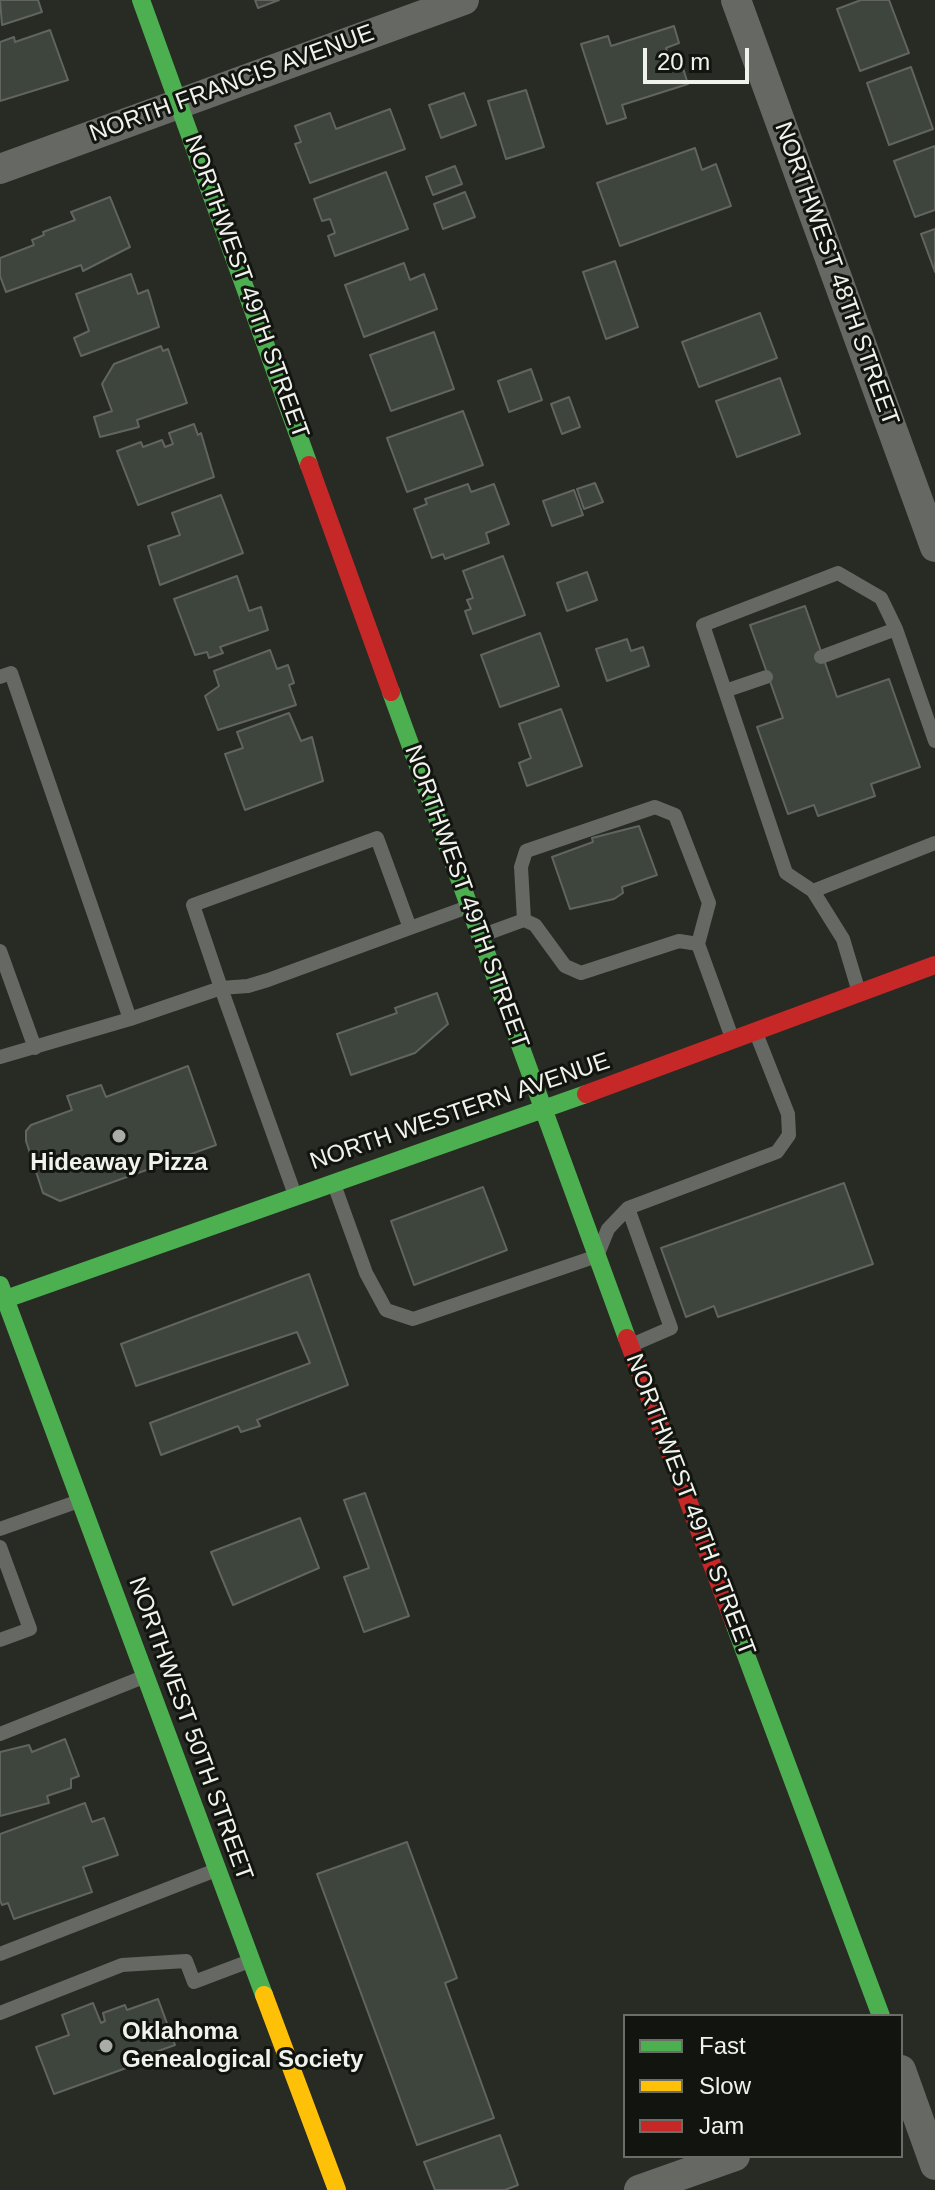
<!DOCTYPE html>
<html>
<head>
<meta charset="utf-8">
<style>
  body { margin:0 }
  #map { position:relative; width:935px; height:2190px; overflow:hidden; background:#282a24; font-family:Arial,sans-serif }
  canvas { display:block }
  .legend { position:absolute; left:623px; top:2014px; width:280px; height:144px; box-sizing:border-box; background:#12140f; border:2px solid #6b6d67; margin:0; padding:10px 14px; list-style:none; font-size:24px; color:#f0f3ec }
  .legend li { display:flex; align-items:center; gap:16px; height:40px }
  .legend b { width:40px; border:2px solid #6b6d67 }
  .scale { position:absolute; left:643px; top:48px; width:106px; height:36px; box-sizing:border-box; border:4px solid #f0f3ec; border-top:0; padding-left:10px; font-size:24px; line-height:28px; white-space:nowrap; color:#f0f3ec; -webkit-text-stroke:6px #12140f; paint-order:stroke }
</style>
</head>
<body>
<div id="map">
<canvas width="935" height="2190"></canvas>
<ul class="legend">
<li><b style="height:10px;background:#4caf50"></b>Fast</li>
<li><b style="height:10px;background:#ffc107"></b>Slow</li>
<li><b style="height:10px;background:#c62828"></b>Jam</li>
</ul>
<div class="scale">20 m</div>
</div>
<script>
const ctx = document.querySelector('canvas').getContext('2d');
ctx.lineJoin = 'round';
function fillPath(path, color) { ctx.fillStyle = color; ctx.fill(path, 'evenodd'); }
const toPath = rows => new Path2D(rows.map(r => 'M' + r).join(''));
function strokePath(path, color, width, dash) { ctx.strokeStyle = color; ctx.lineWidth = width; ctx.lineCap = dash ? 'butt' : 'round'; ctx.setLineDash(dash || []); ctx.stroke(path); }
function drawText(font, color, halo, rows, align = 'center') {
  ctx.font = font + ' Arial,sans-serif'; ctx.lineWidth = 6; ctx.setLineDash([]); ctx.textBaseline = 'middle'; ctx.strokeStyle = halo; ctx.fillStyle = color; for (const [text, x, y, turn = 0] of rows) {
    ctx.save(); ctx.translate(x, y); ctx.rotate((+turn || 0) * Math.PI / 180); ctx.textAlign = isNaN(turn) ? turn : align; if (halo) ctx.strokeText(text, 0, 0); ctx.fillText(text, 0, 0); ctx.restore();
  }
}
const building = toPath([
  [0,0,38,0,42,12,2,25,0,0],
  [255,0,279,0,258,8,255,0],
  [861,0,889,0,909,53,860,71,837,9,861,0],
  [674,26,679,43,666,48,672,68,682,65,688,84,622,105,626,118,607,124,581,44,608,36,611,46,674,26],
  [50,30,68,80,0,101,0,42,14,37,15,42,50,30],
  [911,67,933,129,889,145,867,83,911,67],
  [526,90,544,147,506,159,488,101,526,90],
  [464,93,476,125,441,138,429,105,464,93],
  [390,109,405,149,310,183,295,144,301,142,295,126,330,113,336,129,390,109],
  [935,146,935,210,915,217,894,161,935,146],
  [695,148,702,170,716,164,731,206,620,246,597,183,695,148],
  [455,166,462,184,433,195,426,177,455,166],
  [386,172,408,229,335,256,328,236,335,233,330,219,322,221,314,199,386,172],
  [465,192,475,217,443,229,434,204,465,192],
  [110,197,130,247,83,271,81,265,6,292,0,276,0,258,34,245,32,240,44,235,43,232,75,220,71,212,110,197],
  [935,229,935,272,921,234,935,229],
  [615,261,638,327,606,339,583,272,615,261],
  [404,263,410,280,424,274,437,309,364,337,345,285,404,263],
  [131,274,138,294,148,290,159,327,81,356,74,338,89,331,76,294,131,274],
  [760,313,777,358,699,387,682,342,760,313],
  [434,332,454,389,391,411,370,355,434,332],
  [161,346,163,351,168,349,187,403,137,420,139,427,100,437,94,417,112,411,102,384,114,364,161,346],
  [531,369,542,400,509,412,498,381,531,369],
  [780,378,800,434,737,457,716,401,780,378],
  [569,397,580,427,562,434,551,404,569,397],
  [463,411,483,465,407,492,387,438,463,411],
  [194,424,198,435,201,433,214,477,138,505,117,451,141,442,143,447,162,440,165,447,173,444,169,433,194,424],
  [595,483,603,502,584,509,577,489,595,483],
  [468,484,471,492,494,484,509,524,486,533,489,543,445,559,443,554,432,558,414,509,427,504,425,499,468,484],
  [574,490,583,515,552,526,543,501,574,490],
  [221,495,243,553,160,585,148,546,180,535,172,513,221,495],
  [503,556,525,615,473,634,465,611,471,609,467,600,473,598,463,571,503,556],
  [587,572,597,600,567,611,557,583,587,572],
  [237,576,249,611,261,607,268,630,220,647,223,653,209,658,207,652,195,655,174,599,237,576],
  [805,606,837,697,889,679,920,767,871,784,875,796,818,816,814,805,788,814,757,727,783,718,750,625,805,606],
  [540,633,559,686,500,707,481,655,540,633],
  [627,639,631,651,643,647,649,666,607,681,596,649,627,639],
  [270,650,277,669,288,665,294,683,289,685,296,705,218,730,205,696,219,686,214,671,270,650],
  [561,709,582,766,527,786,519,763,531,758,519,724,561,709],
  [289,713,301,741,312,737,323,781,245,810,225,754,243,748,237,732,289,713],
  [639,826,657,875,622,887,623,893,614,899,570,909,552,857,593,842,592,838,639,826],
  [437,993,448,1024,415,1053,351,1075,337,1034,397,1013,395,1008,437,993],
  [188,1066,216,1145,60,1201,43,1193,26,1141,26,1131,31,1125,72,1110,67,1096,101,1085,106,1097,188,1066],
  [844,1183,873,1264,718,1317,714,1306,686,1317,661,1248,844,1183],
  [483,1187,507,1250,414,1285,391,1221,483,1187],
  [309,1274,348,1385,257,1420,260,1426,241,1432,238,1426,161,1455,150,1423,310,1363,297,1332,136,1386,121,1344,309,1274],
  [365,1493,409,1616,364,1632,344,1577,369,1568,344,1500,365,1493],
  [300,1518,319,1568,233,1605,211,1552,300,1518],
  [65,1739,79,1776,71,1779,71,1788,47,1796,49,1803,0,1816,0,1752,29,1745,32,1752,65,1739],
  [85,1803,92,1822,104,1818,118,1855,83,1867,92,1892,14,1919,8,1903,2,1905,0,1900,0,1834,85,1803],
  [407,1842,457,1978,445,1983,494,2118,417,2145,317,1874,407,1842],
  [158,1999,175,2045,127,2062,129,2067,54,2094,36,2047,69,2035,62,2015,93,2003,101,2023,105,2021,103,2013,125,2005,127,2010,158,1999],
  [500,2135,518,2185,505,2190,435,2190,424,2162,500,2135]
]);
fillPath(building, '#3e453c');
strokePath(building, '#626460', 2);
strokePath(toPath([
  [821,657,896,629],
  [0,677,11,673,130,1019,0,1057],
  [725,691,766,677],
  [813,891,935,843],
  [524,920,521,867,526,851,655,807,675,815,709,903,698,944],
  [410,928,377,838,193,905,221,988,248,986,268,980,410,928,465,908],
  [483,935,524,920,535,925,565,966,581,973,679,941,698,944,731,1035],
  [0,951,35,1048],
  [858,989,843,939,813,891,786,873,703,625,838,573,881,598,896,629,935,741],
  [130,1019,221,988,295,1195],
  [335,1187,366,1273,386,1310,413,1319,597,1256,608,1229,628,1208,777,1152,789,1135,788,1114,756,1033],
  [628,1208,671,1328,634,1344],
  [0,1529,79,1501],
  [0,1547,30,1629,0,1640],
  [0,1734,141,1678],
  [0,1954,216,1870],
  [0,2013,122,1965,186,1961,194,1982,247,1962]
]), '#666863', 14);
strokePath(toPath([
  [736,0,935,547],
  [0,169,464,0],
  [901,2070,935,2165],
  [639,2190,735,2156]
]), '#666863', 30);
strokePath(toPath([
  [141,0,309,465],
  [391,692,627,1338],
  [0,1285,264,1995],
  [0,1301,586,1094],
  [734,1623,881,2016]
]), '#4caf50', 18);
strokePath(toPath([
  [264,1995,337,2190]
]), '#ffc107', 18);
strokePath(toPath([
  [309,465,391,692],
  [586,1094,935,965],
  [627,1338,734,1623]
]), '#c62828', 18);
for (const [x, y, r, color] of [
  [119,1136,8,"#aaada6"],
  [106,2046,8,"#aaada6"]
]) { const dot = new Path2D(); dot.arc(x, y, r, 0, 2 * Math.PI); ctx.fillStyle = color; ctx.fill(dot); strokePath(dot, '#12140f', 3); }
drawText('24px', '#f0f3ec', '#12140f', [
  ["NORTH FRANCIS AVENUE",232,84,-20],
  ["NORTHWEST 48TH STREET",836,274,70],
  ["NORTHWEST 49TH STREET",246,287,70],
  ["NORTHWEST 49TH STREET",466,897,70],
  ["NORTH WESTERN AVENUE",460,1112,-19],
  ["NORTHWEST 49TH STREET",690,1505,69],
  ["NORTHWEST 50TH STREET",190,1729,70]
]);
drawText('bold 24px', '#f0f3ec', '#12140f', [
  ["Hideaway Pizza",119,1163],
  ["Oklahoma",122,2032,"left"],
  ["Genealogical Society",122,2060,"left"]
]);
</script>
</body>
</html>
